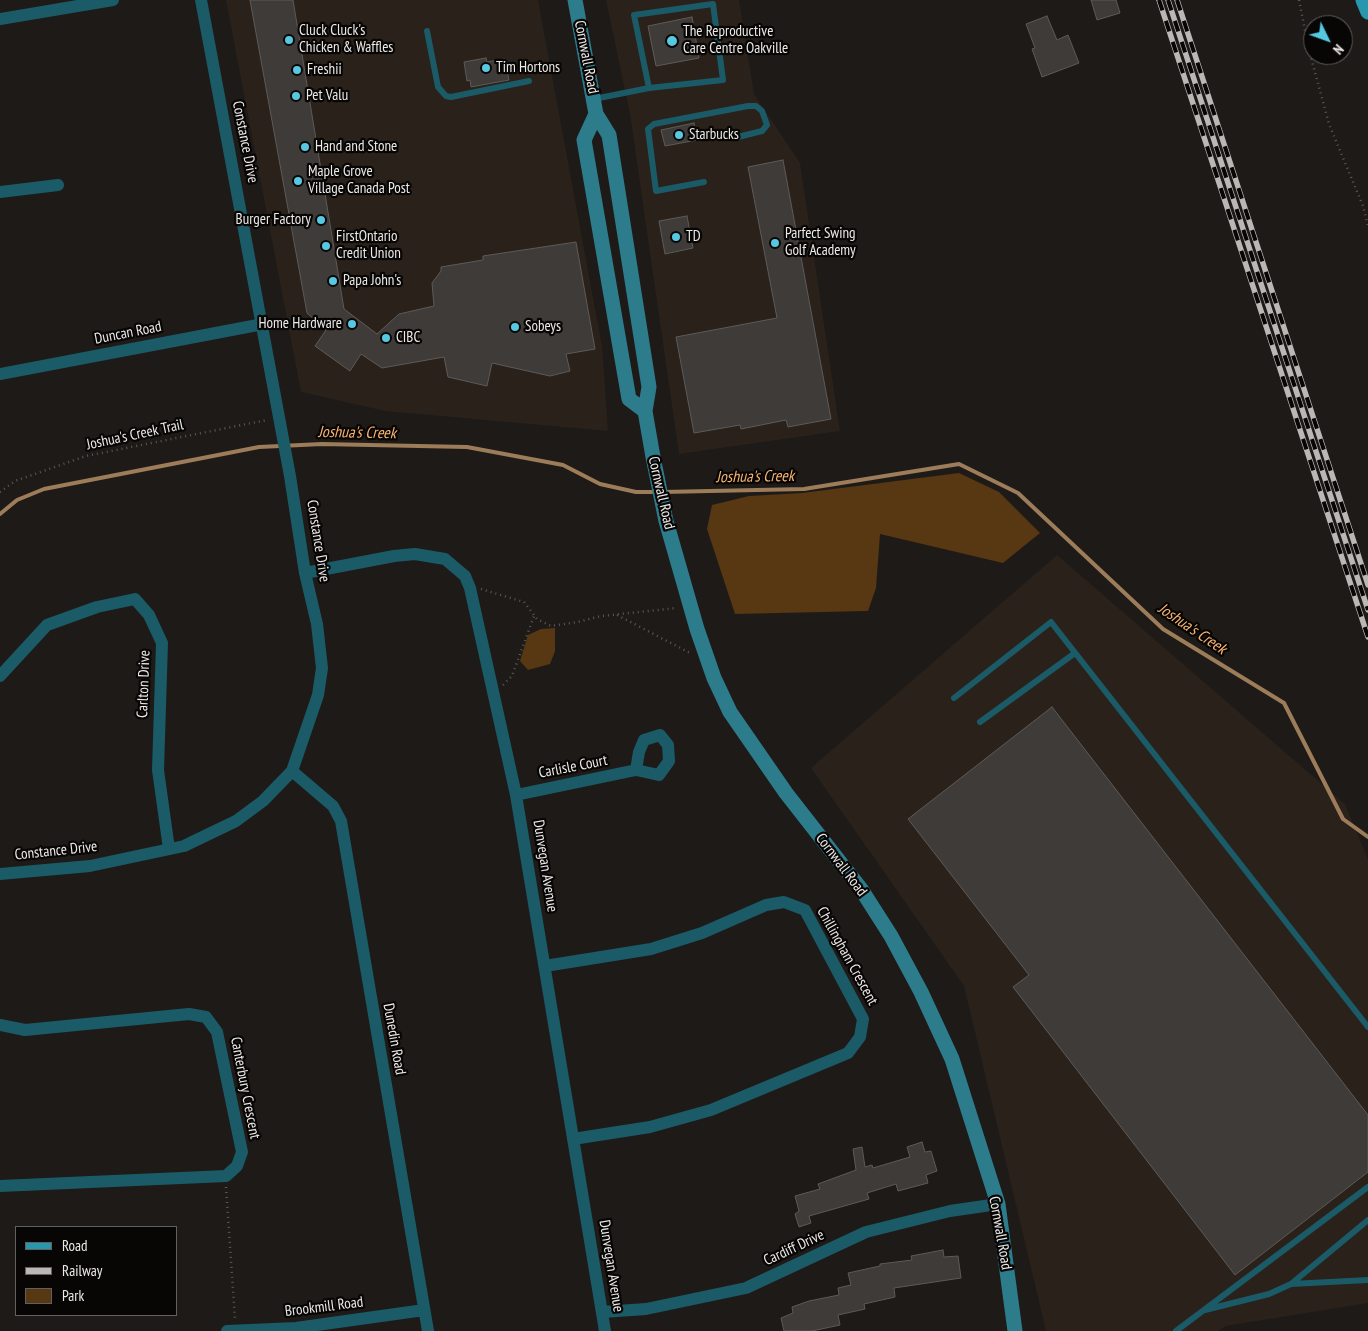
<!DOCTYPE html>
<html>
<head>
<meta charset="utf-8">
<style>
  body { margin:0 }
  #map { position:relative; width:1368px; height:1331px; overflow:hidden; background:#1e1a17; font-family:"PT Sans Narrow",sans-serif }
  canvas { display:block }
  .legend { position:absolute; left:15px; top:1226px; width:162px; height:90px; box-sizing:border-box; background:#070605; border:1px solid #63615f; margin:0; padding:6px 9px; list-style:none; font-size:15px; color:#ece9e7 }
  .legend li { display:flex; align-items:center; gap:10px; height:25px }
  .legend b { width:25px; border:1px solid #63615f }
  .north { position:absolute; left:1303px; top:15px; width:50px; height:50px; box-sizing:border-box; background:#070605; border:1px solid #63615f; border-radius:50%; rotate:132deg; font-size:14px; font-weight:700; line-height:20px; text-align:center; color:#ece9e7 }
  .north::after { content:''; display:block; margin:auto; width:18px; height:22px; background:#56c9e1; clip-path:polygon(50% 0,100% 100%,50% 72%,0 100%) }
</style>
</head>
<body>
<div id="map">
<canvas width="1368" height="1331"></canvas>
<ul class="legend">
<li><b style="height:6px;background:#2797ad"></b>Road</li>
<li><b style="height:6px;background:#bab7b5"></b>Railway</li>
<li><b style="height:14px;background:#583713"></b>Park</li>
</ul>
<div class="north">N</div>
</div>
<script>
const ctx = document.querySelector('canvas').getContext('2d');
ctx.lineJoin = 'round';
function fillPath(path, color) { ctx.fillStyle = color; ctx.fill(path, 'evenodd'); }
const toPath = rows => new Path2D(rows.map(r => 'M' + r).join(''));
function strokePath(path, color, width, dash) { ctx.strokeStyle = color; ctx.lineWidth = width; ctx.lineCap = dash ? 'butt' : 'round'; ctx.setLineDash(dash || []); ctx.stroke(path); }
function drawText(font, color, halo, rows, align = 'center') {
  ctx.font = font + ' "PT Sans Narrow",sans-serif'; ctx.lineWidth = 4.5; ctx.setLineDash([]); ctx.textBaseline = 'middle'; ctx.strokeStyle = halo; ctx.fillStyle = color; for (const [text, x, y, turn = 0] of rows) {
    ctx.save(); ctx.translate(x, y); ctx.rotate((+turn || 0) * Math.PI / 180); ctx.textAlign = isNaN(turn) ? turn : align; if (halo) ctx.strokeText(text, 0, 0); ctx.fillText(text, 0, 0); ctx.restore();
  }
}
fillPath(toPath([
  [226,0,538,0,602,346,608,431,385,411,301,392],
  [606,0,739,0,754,94,800,163,840,431,679,454,630,114],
  [1057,555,1345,804,1368,859,1368,1303,1226,1326,1218,1331,1046,1331,964,986,811,768]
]), '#29211a');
fillPath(toPath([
  [959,473,999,492,1040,533,1003,563,880,534,876,588,868,611,735,614,707,529,712,505,749,496,802,493],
  [555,628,555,651,550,664,528,670,520,661,528,635,541,629]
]), '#583713');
strokePath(toPath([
  [663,492,804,489,959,464,1018,493,1163,629,1284,703,1343,819,1368,837],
  [0,514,17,500,44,489,259,447,322,444,467,447,563,465,600,484,636,492,656,492]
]), '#9c7c59', 4);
const building = toPath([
  [250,0,293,0,344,309,377,334,399,314,434,306,432,283,441,271,441,267,483,260,483,256,576,242,595,349,566,354,570,371,550,376,492,363,487,386,448,377,444,357,382,368,361,354,350,371,315,346,326,330,307,313,250,0],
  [1091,0,1116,0,1120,13,1097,20,1091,0],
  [1047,16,1057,40,1068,35,1079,63,1042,77,1032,49,1035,48,1026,24,1047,16],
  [692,17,699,58,656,66,648,26,692,17],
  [486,58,487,62,505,59,509,80,471,87,470,80,467,81,464,62,486,58],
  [694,123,697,140,665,146,661,130,694,123],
  [783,160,831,419,788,427,786,420,741,429,740,425,694,433,676,337,777,318,748,167,783,160],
  [687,216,693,248,665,254,659,221,687,216],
  [1052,707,1368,1115,1368,1172,1235,1275,1013,987,1029,975,908,819,1052,707],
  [922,1142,925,1152,931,1151,937,1171,926,1175,928,1183,898,1191,896,1184,867,1193,869,1199,809,1216,811,1223,799,1227,795,1214,799,1211,795,1196,820,1189,818,1184,856,1170,853,1149,862,1147,865,1167,872,1165,873,1168,910,1157,907,1147,922,1142],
  [943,1250,944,1257,958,1256,961,1278,894,1288,895,1297,864,1304,865,1309,838,1315,840,1325,812,1331,784,1331,781,1318,793,1313,792,1307,809,1301,839,1295,838,1288,851,1285,848,1273,880,1266,880,1264,912,1260,911,1256,943,1250]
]);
fillPath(building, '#3f3b38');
strokePath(building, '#5e5a57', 1);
strokePath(toPath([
  [1299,0,1309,50,1329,124,1363,206,1368,226],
  [0,492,15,481,86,456,267,420],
  [481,589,524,602,537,619,551,626,578,622,601,616,677,608],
  [617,615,692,654],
  [503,685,512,676,534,616],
  [226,1187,235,1319]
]), '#5c5856', 2.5, [1, 4]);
strokePath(toPath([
  [427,31,438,87,446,96,451,97,529,81],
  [594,99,649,88,723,80,713,4,634,15,649,88],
  [704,182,656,191,648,129,654,124,748,106,756,106,762,111,767,125,762,131,734,138],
  [954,698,1051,622,1368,1027],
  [980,722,1075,653],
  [1291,1284,1368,1220],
  [1205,1310,1269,1294,1291,1284,1368,1280],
  [1176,1331,1368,1187]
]), '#1a5b67', 6);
strokePath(toPath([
  [0,19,113,0],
  [0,192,58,185],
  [0,374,263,324],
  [305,573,394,556,415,554,445,559,465,576,470,588,516,795,605,1331],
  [0,676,47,625,97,607,135,599,149,615,162,643,158,770,169,849],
  [292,771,333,806,341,821,428,1331],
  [516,795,636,770,659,775,669,761,668,745,660,735,644,740,639,752,636,770],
  [0,874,90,866,184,846,236,821,263,801,292,771,318,695,322,668,317,624,305,573,290,476,201,0],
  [545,966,651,949,702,933,766,905,784,902,805,910,863,1019,860,1037,848,1053,711,1110,650,1127,573,1139],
  [0,1025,25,1030,189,1014,206,1017,217,1032,242,1152,237,1166,226,1176,0,1186],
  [603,1312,646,1309,746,1288,866,1232,950,1211,998,1204],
  [227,1331,296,1328,424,1310]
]), '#1a5b67', 12);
strokePath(toPath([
  [575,0,596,114,609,135,649,387,645,411,653,457,666,521,697,629,714,678,730,712,786,793,861,889,891,936,921,992,952,1059,998,1204,1015,1331],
  [596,114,584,140,629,399,645,411]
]), '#2c7c8c', 15);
strokePath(toPath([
  [1363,0,1368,12]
]), '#2797ad', 15);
const rail = toPath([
  [1159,0,1368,637],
  [1168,0,1368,610],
  [1177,0,1368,585]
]);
strokePath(rail, '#bab7b5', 5.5);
strokePath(rail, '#070605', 4, [11]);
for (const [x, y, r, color] of [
  [289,40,5,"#56c9e1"],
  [672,41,6,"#56c9e1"],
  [486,68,5,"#56c9e1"],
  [297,70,5,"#56c9e1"],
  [296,96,5,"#56c9e1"],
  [679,135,5,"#56c9e1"],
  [305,147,5,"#56c9e1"],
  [298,181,5,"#56c9e1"],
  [321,220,5,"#56c9e1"],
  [676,237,5,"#56c9e1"],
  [775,243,5,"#56c9e1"],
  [326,246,5,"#56c9e1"],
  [333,281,5,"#56c9e1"],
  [352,324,5,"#56c9e1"],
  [515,327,5,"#56c9e1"],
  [386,338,5,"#56c9e1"]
]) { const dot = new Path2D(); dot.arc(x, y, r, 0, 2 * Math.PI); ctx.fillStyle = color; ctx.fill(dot); strokePath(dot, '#070605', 2); }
drawText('15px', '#ece9e7', '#070605', [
  ["Cluck Cluck's",299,31],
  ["Chicken & Waffles",299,48],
  ["The Reproductive",683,32],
  ["Care Centre Oakville",683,49],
  ["Tim Hortons",496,68],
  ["Freshii",307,70],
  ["Pet Valu",306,96],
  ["Starbucks",689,135],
  ["Hand and Stone",315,147],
  ["Maple Grove",308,172],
  ["Village Canada Post",308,189],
  ["Burger Factory",311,220,"right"],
  ["Parfect Swing",785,234],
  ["Golf Academy",785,251],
  ["FirstOntario",336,237],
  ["Credit Union",336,254],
  ["TD",686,237],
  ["Papa John's",343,281],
  ["Home Hardware",342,324,"right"],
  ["Sobeys",525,327],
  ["CIBC",396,338]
], 'left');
drawText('15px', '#ece9e7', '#070605', [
  ["Cornwall Road",586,57,79],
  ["Constance Drive",245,142,79],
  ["Duncan Road",128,333,-11],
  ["Joshua's Creek Trail",135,435,-12],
  ["Cornwall Road",661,493,77],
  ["Constance Drive",318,541,81],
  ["Carlton Drive",144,684,-88],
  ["Carlisle Court",573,767,-11],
  ["Constance Drive",56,851,-6],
  ["Cornwall Road",841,865,53],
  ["Dunvegan Avenue",545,866,81],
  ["Chillingham Crescent",847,956,61],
  ["Dunedin Road",394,1039,80],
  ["Canterbury Crescent",245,1088,79],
  ["Cornwall Road",1000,1233,80],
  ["Cardiff Drive",794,1248,-25],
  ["Dunvegan Avenue",611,1266,81],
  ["Brookmill Road",324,1307,-7]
]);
drawText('italic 16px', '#f9b370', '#070605', [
  ["Joshua's Creek",357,433,1],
  ["Joshua's Creek",755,477,-1],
  ["Joshua's Creek",1192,629,34]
]);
</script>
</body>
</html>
